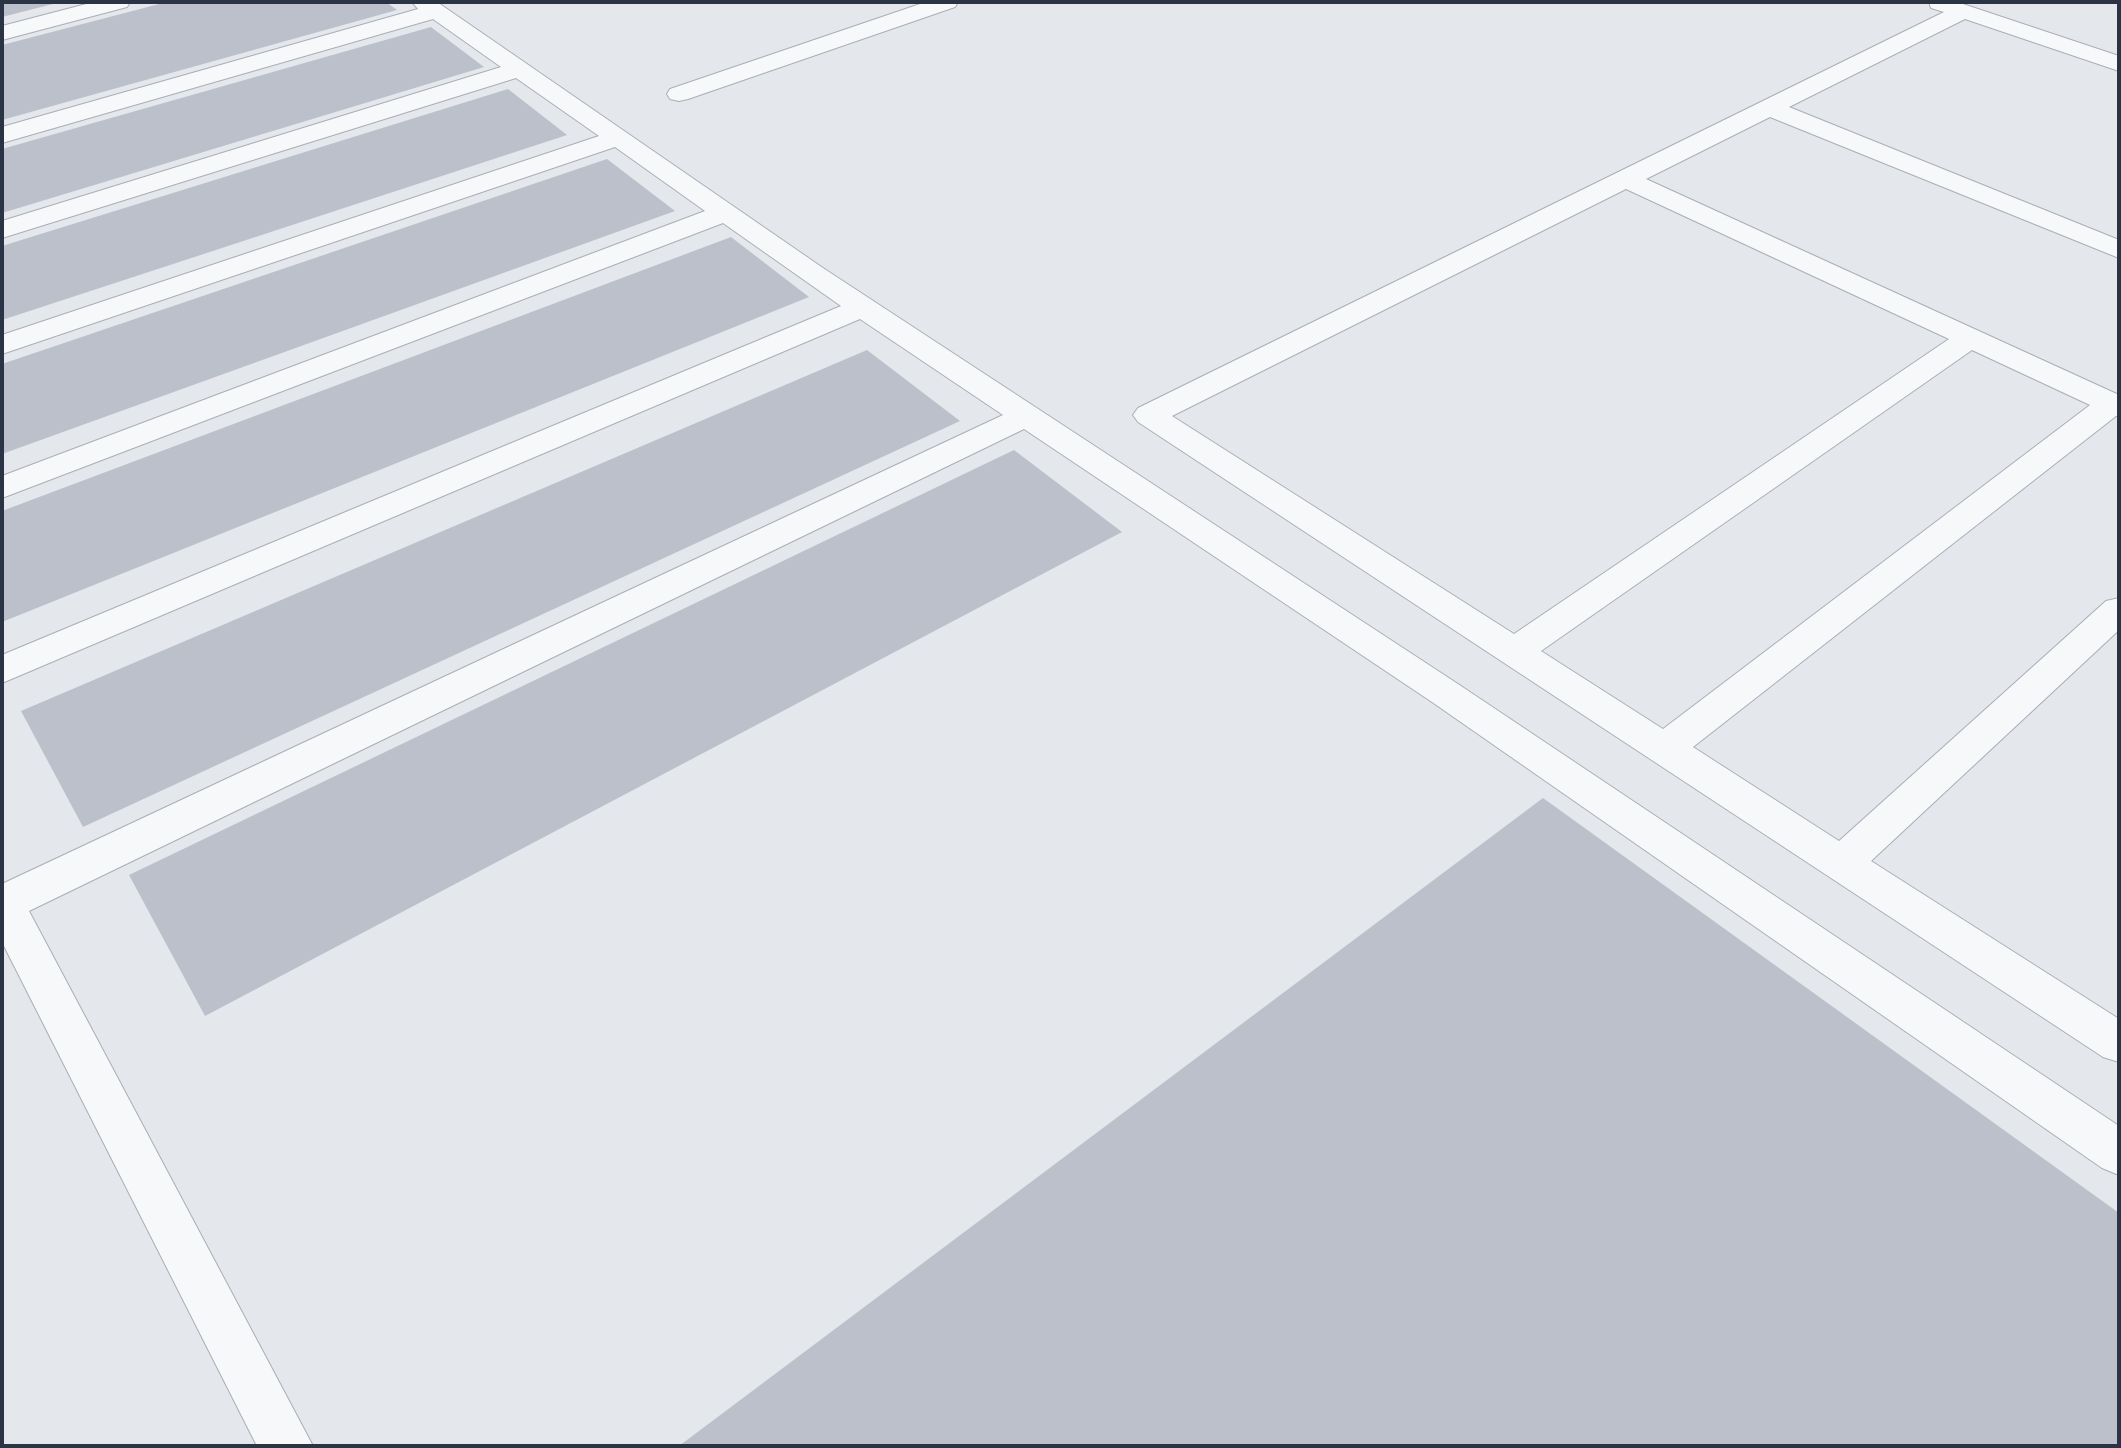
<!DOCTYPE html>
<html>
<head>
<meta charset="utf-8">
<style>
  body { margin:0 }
  #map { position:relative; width:2121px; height:1448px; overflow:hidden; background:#e4e7ec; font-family:Arial,sans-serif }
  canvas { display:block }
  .frame { position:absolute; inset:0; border:4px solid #2b3445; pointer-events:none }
</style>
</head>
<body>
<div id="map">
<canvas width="2121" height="1448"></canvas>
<div class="frame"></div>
</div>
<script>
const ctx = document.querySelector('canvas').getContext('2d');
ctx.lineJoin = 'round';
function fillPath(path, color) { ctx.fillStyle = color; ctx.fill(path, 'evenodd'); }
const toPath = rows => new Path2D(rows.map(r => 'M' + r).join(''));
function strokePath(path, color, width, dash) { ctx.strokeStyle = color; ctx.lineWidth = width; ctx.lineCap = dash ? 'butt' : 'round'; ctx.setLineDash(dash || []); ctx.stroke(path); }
fillPath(toPath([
  [2,2,57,2,57,3,2,17],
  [167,2,386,2,397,10,2,120,2,45],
  [431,27,484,67,2,213,2,149],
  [508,89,567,135,2,320,2,246],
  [607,159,675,211,2,454,2,364],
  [731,237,809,297,2,622,2,511],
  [867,350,960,421,83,827,21,711],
  [1014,450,1122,532,205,1016,129,875],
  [1543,798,2119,1213,2119,1446,679,1446]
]), '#bbc0ca');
const minor = toPath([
  [94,2,130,2,127,7,2,40,2,26,94,2],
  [412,2,437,2,823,268,1458,684,2119,1126,2119,1175,2102,1168,1432,702,1024,429,29,911,313,1446,257,1446,2,942,2,884,1003,415,860,319,2,683,2,655,841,306,723,223,2,498,2,476,705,211,615,147,2,354,2,335,599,136,516,78,2,238,2,221,501,67,433,19,2,143,2,127,418,9,412,2],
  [926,2,958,2,955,7,688,99,679,101,670,99,667,94,670,89,926,2],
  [1929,2,1957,2,2119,56,2119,71,1965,19,1789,107,2119,240,2119,258,1770,117,1646,179,2119,395,2119,416,2116,416,1693,747,1839,841,2106,601,2119,598,2119,630,1871,861,2119,1019,2119,1062,2103,1057,1138,422,1133,415,1138,408,1944,12,1931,8,1929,2],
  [1626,189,1949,339,1514,634,1172,416,1626,189],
  [1972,350,2090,405,1663,729,1541,651,1972,350]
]);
strokePath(minor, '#a9aeb7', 2);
fillPath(minor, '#f7f8fa');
</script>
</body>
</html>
